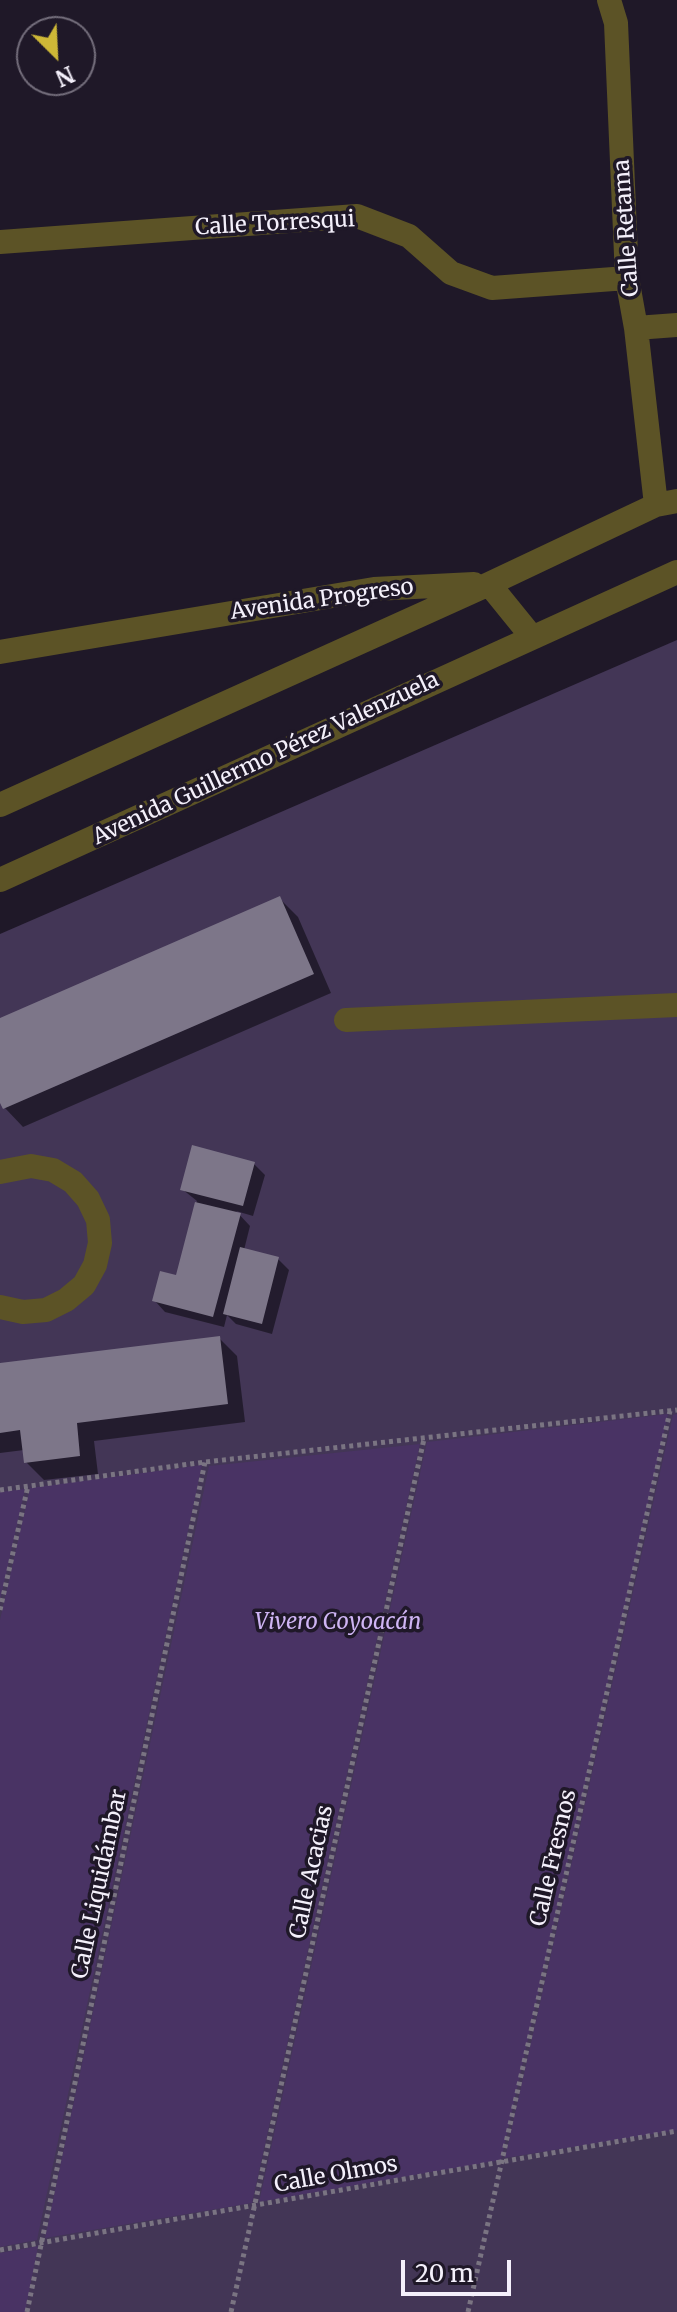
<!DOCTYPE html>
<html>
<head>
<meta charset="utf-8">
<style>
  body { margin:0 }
  #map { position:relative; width:677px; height:2312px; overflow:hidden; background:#1f1828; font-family:Merriweather,serif }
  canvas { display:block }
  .north { position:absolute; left:16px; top:16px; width:80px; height:80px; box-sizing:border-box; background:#1f1828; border:2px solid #746e7c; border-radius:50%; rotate:156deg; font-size:22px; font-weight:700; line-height:32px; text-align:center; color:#f4f0fb }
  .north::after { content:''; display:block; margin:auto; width:28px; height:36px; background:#ceb837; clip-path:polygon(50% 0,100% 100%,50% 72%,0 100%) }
  .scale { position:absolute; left:401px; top:2260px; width:110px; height:36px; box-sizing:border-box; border:4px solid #f4f0fb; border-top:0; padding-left:10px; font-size:24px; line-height:28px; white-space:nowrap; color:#f4f0fb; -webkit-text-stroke:6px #1f1828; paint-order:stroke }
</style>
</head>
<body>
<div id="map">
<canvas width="677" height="2312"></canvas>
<div class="north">N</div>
<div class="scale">20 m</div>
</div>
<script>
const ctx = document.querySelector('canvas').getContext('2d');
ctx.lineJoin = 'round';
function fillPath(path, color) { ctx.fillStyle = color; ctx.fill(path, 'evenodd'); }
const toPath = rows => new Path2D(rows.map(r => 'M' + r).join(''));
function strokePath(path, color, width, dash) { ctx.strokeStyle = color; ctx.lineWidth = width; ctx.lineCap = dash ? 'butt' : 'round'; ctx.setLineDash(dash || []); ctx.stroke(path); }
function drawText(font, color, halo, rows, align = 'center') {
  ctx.font = font + ' Merriweather,serif'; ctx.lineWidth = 7; ctx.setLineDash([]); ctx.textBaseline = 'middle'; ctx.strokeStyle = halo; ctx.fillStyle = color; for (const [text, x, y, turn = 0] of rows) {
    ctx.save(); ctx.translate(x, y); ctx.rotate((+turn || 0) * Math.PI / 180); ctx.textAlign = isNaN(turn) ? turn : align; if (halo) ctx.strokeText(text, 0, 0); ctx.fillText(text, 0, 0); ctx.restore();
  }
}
fillPath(toPath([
  [677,640,677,2312,0,2312,0,934]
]), '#433656');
fillPath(toPath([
  [668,1414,501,2160,259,2202,427,1442],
  [677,1414,677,2130,505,2158,673,1415],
  [420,1444,252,2203,45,2238,209,1466],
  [202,1465,37,2240,0,2247,0,1620,30,1488],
  [25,1489,0,1601,0,1492],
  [38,2246,25,2312,0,2312,0,2253]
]), '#493364');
fillPath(toPath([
  [280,899,298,917,331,993,23,1127,5,1108,0,1098,0,1020],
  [254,1164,265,1175,253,1216,236,1211,250,1226,244,1250,278,1259,289,1270,272,1334,236,1324,227,1315,224,1327,165,1312,155,1301,177,1278,197,1201,182,1189],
  [219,1338,237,1356,245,1422,94,1441,98,1474,44,1480,26,1462,24,1450,0,1453,0,1365]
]), '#0007');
fillPath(toPath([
  [280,896,314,974,3,1109,0,1103,0,1018],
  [192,1145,255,1162,243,1206,180,1190],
  [195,1202,241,1213,213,1317,152,1301,160,1271,176,1275],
  [240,1247,279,1257,262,1324,223,1314],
  [220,1336,228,1404,77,1423,80,1456,24,1463,20,1430,0,1433,0,1363]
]), '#7d7689');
strokePath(toPath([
  [0,1490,205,1462,677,1410],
  [0,1610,28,1486],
  [0,2250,677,2131],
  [27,2312,205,1462],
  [231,2312,424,1439],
  [468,2312,670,1411]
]), '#7a7482', 5, [4, 4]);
strokePath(toPath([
  [609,0,616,23,627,278,636,328,656,505],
  [0,242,357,216,409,236,451,273,492,288,627,278],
  [636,328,677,325],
  [489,584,532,637],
  [0,652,374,589,474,584],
  [0,805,489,584,656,505,677,501],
  [0,880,677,572],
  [346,1020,677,1005],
  [0,1172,31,1166,53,1170,73,1182,88,1199,98,1220,100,1243,95,1265,84,1285,66,1300,46,1310,23,1312,0,1307]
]), '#5c5326', 24);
drawText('22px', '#f4f0fb', '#1f1828', [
  ["Calle Torresqui",275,224,-3],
  ["Calle Retama",627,228,-94],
  ["Avenida Progreso",322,600,-8],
  ["Avenida Guillermo Pérez Valenzuela",266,759,-25],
  ["Calle Fresnos",554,1858,-77],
  ["Calle Acacias",312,1872,-78],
  ["Calle Liquidámbar",100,1884,-78],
  ["Calle Olmos",336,2175,-10]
]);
drawText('italic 22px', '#cfb5f4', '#1f1828', [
  ["Vivero Coyoacán",338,1623]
]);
</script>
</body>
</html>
